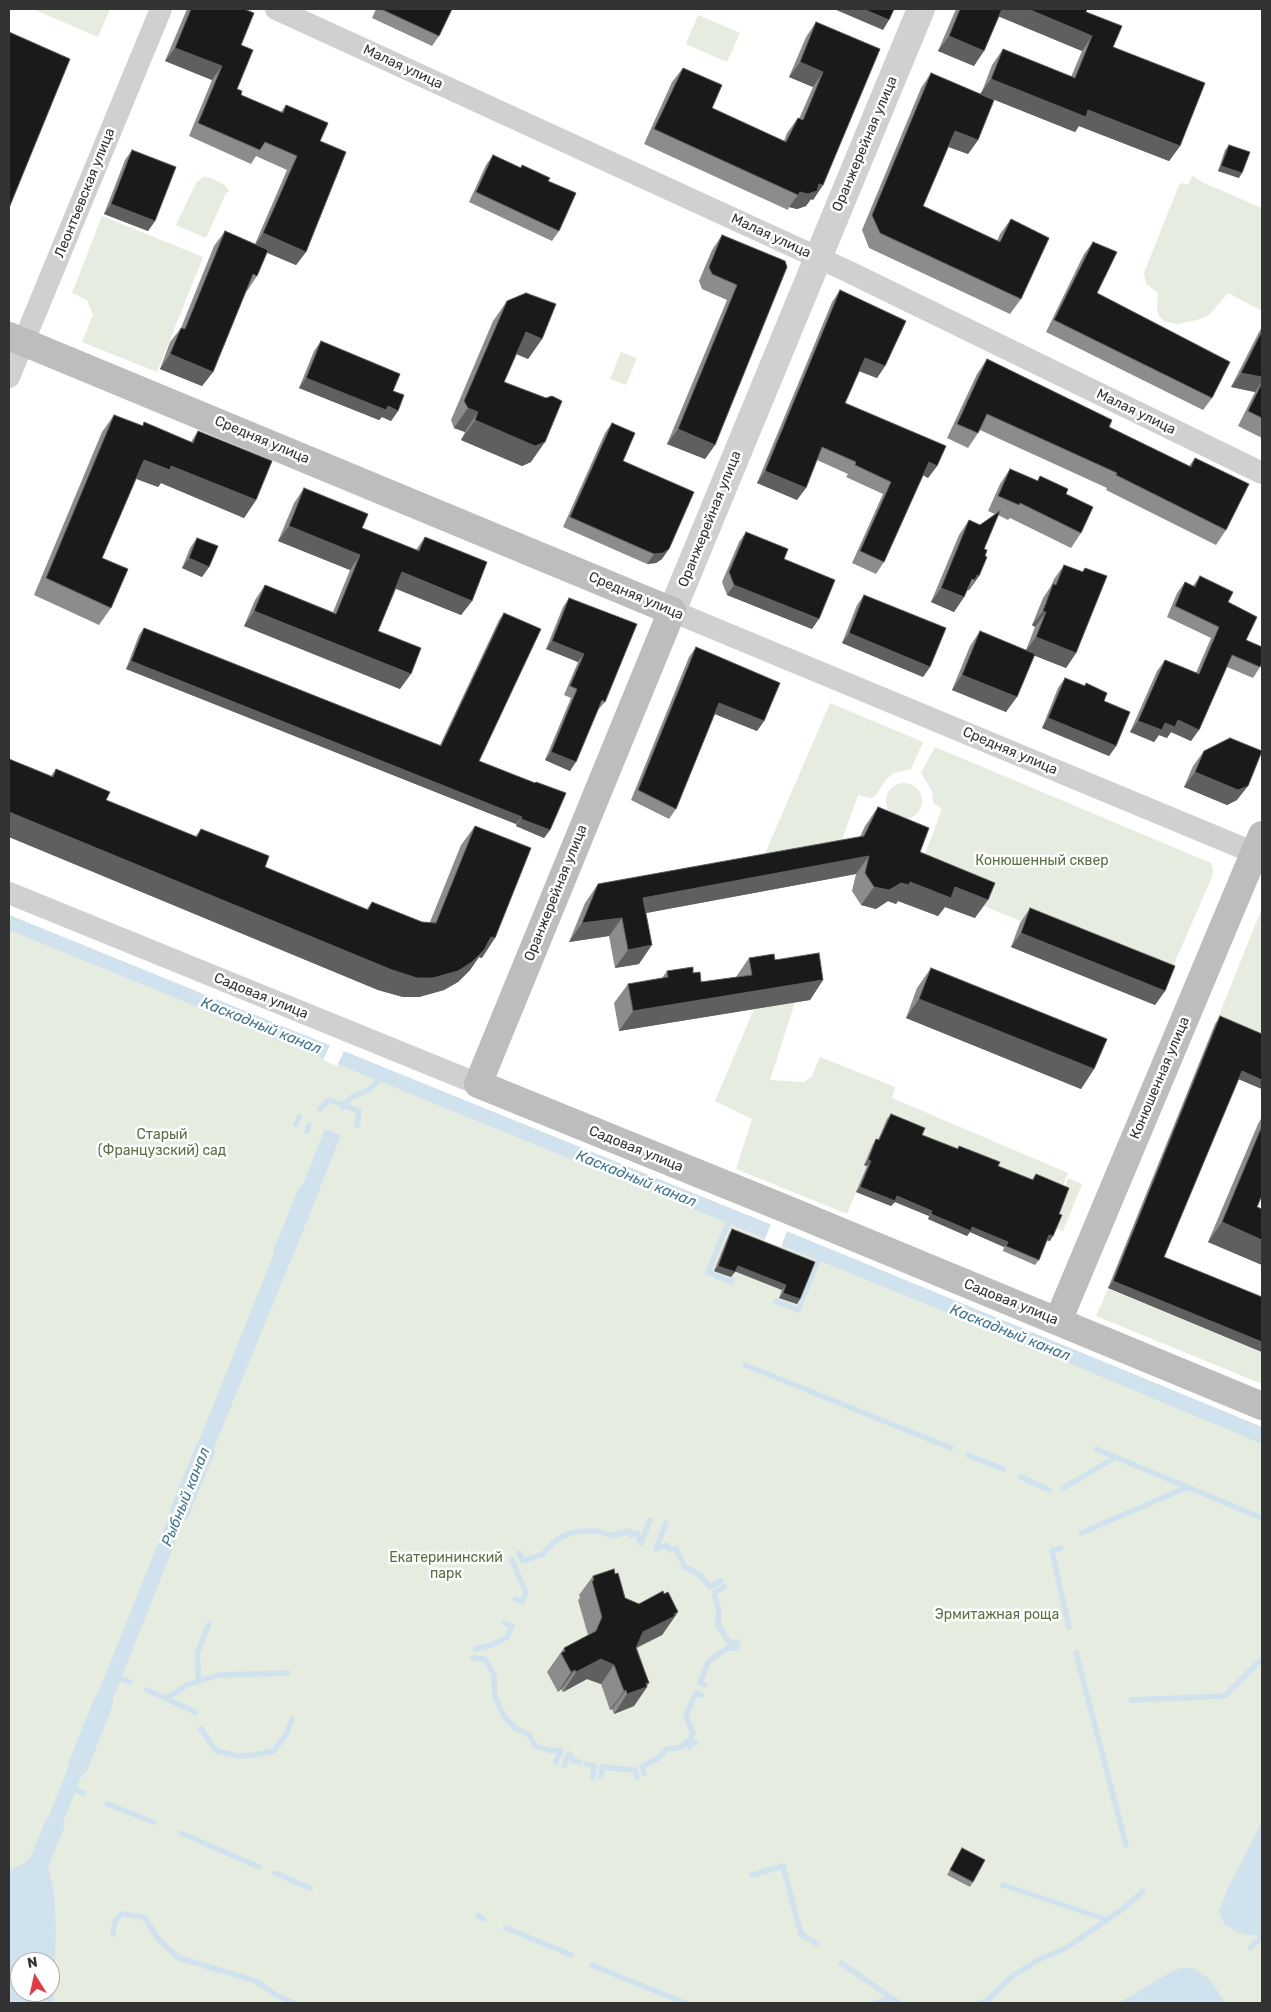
<!DOCTYPE html>
<html>
<head>
<meta charset="utf-8">
<style>
  body { margin:0 }
  #map { position:relative; width:1271px; height:2012px; overflow:hidden; background:#fff; font-family:Rubik,sans-serif }
  canvas { display:block }
  .frame { position:absolute; inset:0; border:10px solid #333; pointer-events:none }
  .north { position:absolute; left:10px; top:1952px; width:50px; height:50px; box-sizing:border-box; background:#fff; border:1px solid #adadad; border-radius:50%; rotate:350deg; font-size:14px; font-weight:700; line-height:20px; text-align:center; color:#333 }
  .north::after { content:''; display:block; margin:auto; width:18px; height:22px; background:#e63946; clip-path:polygon(50% 0,100% 100%,50% 72%,0 100%) }
</style>
</head>
<body>
<div id="map">
<canvas width="1271" height="2012"></canvas>
<div class="frame"></div>
<div class="north">N</div>
</div>
<script>
const ctx = document.querySelector('canvas').getContext('2d');
ctx.lineJoin = 'round';
function fillPath(path, color) { ctx.fillStyle = color; ctx.fill(path, 'evenodd'); }
const toPath = rows => new Path2D(rows.map(r => 'M' + r).join(''));
function strokePath(path, color, width, dash) { ctx.strokeStyle = color; ctx.lineWidth = width; ctx.lineCap = dash ? 'butt' : 'round'; ctx.setLineDash(dash || []); ctx.stroke(path); }
function drawText(font, color, halo, rows, align = 'center') {
  ctx.font = font + ' Rubik,sans-serif'; ctx.lineWidth = 5; ctx.setLineDash([]); ctx.textBaseline = 'middle'; ctx.strokeStyle = halo; ctx.fillStyle = color; for (const [text, x, y, turn = 0] of rows) {
    ctx.save(); ctx.translate(x, y); ctx.rotate((+turn || 0) * Math.PI / 180); ctx.textAlign = isNaN(turn) ? turn : align; if (halo) ctx.strokeText(text, 0, 0); ctx.fillText(text, 0, 0); ctx.restore();
  }
}
fillPath(toPath([
  [33,9,110,9,98,37],
  [698,15,740,33,727,62,686,44],
  [1192,176,1204,183,1262,208,1262,311,1228,293,1209,315,1197,320,1178,324,1164,321,1159,316,1157,309,1158,293,1146,284,1144,273,1179,185,1182,183,1188,185],
  [203,177,209,177,226,186,229,192,226,193,206,238,176,225,196,183],
  [102,216,203,257,157,372,82,342,93,315,87,300,72,293],
  [621,352,637,358,626,385,610,379],
  [830,703,923,742,911,769,894,773,886,779,876,795,871,798,858,795,836,857,761,863],
  [935,747,1211,863,1213,868,1212,877,1167,980,981,905,917,875,942,809,933,803,932,791,921,773],
  '886 801a18 18 0 1 1 36 0a18 18 0 1 1-36 0Z',
  [1262,908,1262,1042,1216,1023],
  [9,915,779,1228,1262,1427,1262,2003,9,2003],
  [20,1962,50,1962,50,1992,20,1992],
  [795,1002,770,1080,804,1082,812,1076,820,1057,895,1087,892,1098,1068,1173,1061,1191,1029,1185,867,1166,847,1214,736,1169,752,1119,715,1101,754,1009],
  [1068,1178,1082,1184,1063,1231,1056,1228,1056,1219,1063,1190],
  [1108,1289,1262,1352,1262,1384,1096,1316]
]), '#e6ecdf');
fillPath(toPath([
  [9,915,779,1228,1262,1427,1262,1444,1009,1338,9,930],
  [325,1129,341,1135,306,1223,290,1217],
  [285,1226,302,1233,202,1477,187,1471],
  [182,1484,196,1490,100,1731,85,1725],
  [80,1738,94,1744,51,1853,36,1848],
  [1262,1822,1262,1939,1255,1935,1242,1934,1225,1925,1219,1911,1227,1890],
  [30,1859,48,1867,54,1891,56,1932,53,2003,9,2003,9,1871],
  [20,1962,50,1962,50,1992,20,1992],
  [1186,1968,1194,1968,1209,1979,1226,2003,1119,2003,1176,1969]
]), '#cfe2ee');
fillPath(toPath([
  [330,1045,344,1051,337,1066,323,1060],
  [771,1224,787,1231,781,1247,764,1241]
]), '#fff');
strokePath(toPath([
  [342,1107,352,1097,370,1089,383,1076],
  [320,1109,329,1100,359,1111,357,1125],
  [296,1124,299,1117],
  [307,1131,309,1125],
  [728,1223,708,1272,731,1282,732,1279],
  [776,1301,798,1310,818,1260],
  [745,1365,951,1448],
  [1096,1449,1262,1518],
  [968,1455,1003,1469],
  [1021,1477,1049,1490],
  [1063,1488,1116,1457],
  [666,1523,656,1549,667,1545,670,1550,676,1548,684,1566,700,1575,710,1587,721,1581],
  [1081,1533,1188,1487],
  [1061,1548,1052,1551,1069,1627],
  [519,1553,523,1561,543,1554,553,1543,561,1537,574,1532,586,1531,597,1531,612,1536,629,1531,631,1535,637,1533,641,1543,650,1520],
  [512,1560,526,1593,522,1602,516,1599],
  [724,1587,714,1593,719,1612,718,1625,729,1642,738,1642],
  [476,1649,491,1645,507,1637,512,1626,505,1623],
  [1076,1653,1126,1845],
  [473,1658,485,1659,494,1675,495,1697,504,1716,515,1728,528,1734,536,1746,551,1751,561,1750,556,1762],
  [121,1679,130,1682],
  [199,1681,197,1654,209,1624],
  [705,1685,700,1683,708,1662,727,1648,737,1648],
  [147,1690,195,1712],
  [167,1698,187,1685,219,1675,288,1673],
  [1131,1700,1225,1696,1262,1659],
  [201,1729,216,1751,238,1756,254,1755,273,1751,286,1735,292,1719],
  [695,1743,690,1739,693,1734,686,1715,696,1693,702,1695],
  [586,1764,594,1766,593,1778],
  [564,1766,569,1754,574,1761,579,1762],
  [644,1774,642,1767,657,1759,667,1749,682,1747,686,1742,690,1747],
  [601,1777,602,1767,635,1770,637,1777],
  [76,1790,83,1793],
  [107,1804,154,1822],
  [181,1833,259,1867],
  [275,1873,310,1888],
  [752,1875,783,1866,801,1934,817,1944],
  [1003,1885,1105,1919],
  [478,1916,483,1919],
  [506,1928,571,1955],
  [113,1934,115,1921,122,1914,144,1917,159,1940,179,1958,256,1981,276,1995,294,2003],
  [1250,1948,1261,1938],
  [841,1963,899,2003],
  [592,1965,685,2003],
  [876,2003,890,1998],
  [980,2003,988,2000,1011,1977,1040,1959,1066,1948,1123,1909,1143,1891]
]), '#cfe2ee', 5.5);
strokePath(toPath([
  [283,1253,307,1194],
  [180,1511,205,1450],
  [78,1766,103,1703],
  [39,1863,54,1826]
]), '#cfe2ee', 20);
strokePath(toPath([
  [276,9,845,270,1262,473],
  [9,377,161,9],
  [672,611,1262,856],
  [9,893,478,1084]
]), '#d0d0d0', 22);
strokePath(toPath([
  [672,611,921,9]
]), '#d0d0d0', 28);
strokePath(toPath([
  [9,336,672,611,478,1084,786,1209,1262,1406],
  [1058,1321,1262,835]
]), '#bdbdbd', 28);
fillPath(toPath([
  [187,9,244,9,237,89,241,95,281,112,286,105,320,141,306,252,296,265,267,253,257,276,247,291,246,291,213,372,202,386,160,369,170,342,181,328,214,246,225,231,255,244,287,170,256,156,251,164,189,136,212,80,165,61],
  [376,9,452,9,439,36,432,46,372,18],
  [956,9,1087,9,1086,12,1113,47,1180,146,1169,161,1079,126,1075,132,985,96,978,140,968,154,948,147,923,206,997,241,1000,234,1011,219,1021,299,1010,314,869,248,862,230,921,88,931,73,981,94,992,65,1003,49,1071,77,1082,51,999,16,974,66,938,51],
  [816,22,880,49,823,185,813,200,811,199,806,206,797,209,789,207,788,210,644,144,672,82,683,68,712,108,784,141,787,133,798,118,799,119,813,87,789,77,806,37],
  [1229,145,1239,178,1218,171,1225,150],
  [132,150,155,221,148,231,104,214,125,160],
  [493,155,520,168,522,165,548,181,559,231,552,241,469,202,486,165],
  [722,235,785,261,715,445,705,459,667,444,727,300,702,289,699,281,712,250],
  [1093,242,1097,293,1212,398,1203,410,1046,332,1084,254],
  [840,290,885,366,877,378,859,371,845,403,937,466,928,478,923,475,884,562,876,574,852,563,883,494,846,477,848,474,817,460,797,500,757,483,832,302],
  [507,301,542,339,528,359,516,354,504,382,531,462,522,466,461,440,465,432,454,428,451,420,493,321],
  [1262,327,1262,438,1238,426,1255,392,1231,387,1259,332],
  [321,341,398,411,391,421,382,417,379,420,299,388,314,351],
  [987,359,1109,427,1189,466,1195,458,1226,530,1216,545,1106,490,1107,488,980,430,968,448,947,438,977,374],
  [114,415,142,426,144,422,191,442,198,431,256,500,244,518,161,483,158,487,136,479,102,558,111,608,99,625,34,595,102,432],
  [612,423,623,461,662,559,656,563,647,564,563,527,605,433],
  [1010,469,1037,481,1040,476,1066,494,1081,533,1071,548,1010,518,1008,520,998,515,984,549,985,556,979,576,969,590,968,590,966,592,964,597,954,612,931,602,959,535,969,520,980,525,995,514,988,511,1000,484],
  [304,488,362,528,416,550,425,537,472,601,461,615,396,589,378,631,400,689,244,626,255,600,265,585,333,612,350,570,278,541,294,503],
  [746,532,812,629,727,595,722,582,739,542],
  [197,538,209,567,202,577,182,568,190,548],
  [1064,565,1082,572,1085,568,1076,653,1066,668,1034,655,1006,712,952,690,970,646,980,631,1026,650,1035,627,1032,625,1043,598,1051,586,1054,579],
  [1200,576,1228,602,1246,640,1260,667,1253,678,1227,667,1191,741,1171,732,1167,738,1159,735,1154,742,1130,732,1157,671,1165,660,1196,673,1211,638,1167,617,1177,593,1185,582,1193,586],
  [864,595,930,667,923,677,842,643,857,605],
  [569,598,605,702,598,710,570,771,545,760,571,698,564,695,578,662,546,649,563,607],
  [504,613,479,761,550,830,544,838,516,826,516,824,126,669,139,635,144,628,440,745,499,620],
  [696,647,764,721,757,731,715,714,676,809,669,819,631,800,689,657],
  [1065,678,1084,686,1086,683,1116,746,1109,756,1042,728,1058,688],
  [1204,751,1237,800,1227,805,1184,787,1193,766],
  [9,759,51,776,56,769,106,800,195,837,201,829,265,867,367,909,372,902,422,922,430,922,461,845,475,826,482,958,479,957,470,970,458,982,444,990,419,997,403,997,378,990,9,837],
  [878,807,920,852,975,918,945,907,938,916,898,901,896,904,888,901,876,909,861,905,852,891,856,874,646,913,639,964,615,968,609,936,569,942,585,903,598,884,860,837,865,826],
  [1030,908,1165,991,1155,1005,1011,947,1020,923],
  [749,958,775,960,823,980,810,1000,619,1031,614,1003,628,984,662,978,667,971,693,973,701,982,736,977],
  [931,968,1094,1069,1081,1089,906,1018,917,988],
  [1220,1016,1262,1034,1262,1089,1238,1079,1164,1257,1262,1297,1262,1352,1108,1288,1215,1024],
  [891,1114,922,1135,957,1149,959,1146,998,1166,1032,1180,1036,1174,1059,1214,1050,1241,1046,1240,1039,1260,1035,1265,1003,1251,1004,1247,970,1232,967,1236,928,1219,929,1216,895,1202,891,1206,856,1192,867,1166,864,1165,873,1144,876,1139,878,1140,887,1119],
  [1262,1117,1262,1195,1257,1207,1262,1209,1262,1265,1208,1242,1258,1124],
  [732,1229,800,1299,797,1304,779,1298,782,1290,735,1271,731,1277,714,1271,729,1234],
  [593,1576,625,1598,639,1604,664,1594,678,1612,662,1635,637,1648,649,1683,647,1685,647,1687,634,1706,614,1714,612,1709,610,1710,601,1684,587,1679,563,1692,561,1689,558,1692,547,1672,564,1648,588,1635,578,1600,580,1598,579,1595],
  [962,1848,973,1882,970,1887,947,1875]
]), '#8c8c8c');
fillPath(toPath([
  [834,9,863,9,889,20,883,30],
  [1000,9,1028,9,1092,36,1082,51,995,15],
  [949,36,984,51,974,66,938,51],
  [175,48,222,66,212,80,165,61],
  [800,62,823,72,813,87,789,77],
  [991,79,1088,110,1180,146,1169,161,1079,126,1075,132,980,94],
  [955,131,978,140,968,154,944,145],
  [1221,166,1242,173,1239,178,1218,171],
  [819,184,823,185,813,200,811,199,806,206,797,209,789,207,800,192],
  [111,204,155,221,148,231,104,214],
  [263,233,306,252,296,265,254,247],
  [526,332,542,339,528,359,512,352],
  [170,354,213,372,202,386,160,369],
  [865,358,885,366,877,378,856,370],
  [1241,373,1262,377,1262,382,1255,392,1231,387],
  [306,378,388,406,398,411,391,421,382,417,379,420,299,388],
  [468,408,478,412,465,432,454,428],
  [475,420,545,442,531,462,522,466,461,440],
  [678,429,715,445,705,459,667,444],
  [144,460,171,466,256,500,244,518,161,483,158,487,132,477],
  [929,462,937,466,928,478,921,474],
  [765,471,806,488,797,500,757,483],
  [289,526,360,555,350,570,278,541],
  [669,549,662,559,656,563,647,564,654,554],
  [189,558,209,567,202,577,182,568],
  [402,572,472,601,461,615,392,587],
  [977,575,979,576,969,590,968,590,975,580],
  [734,585,819,619,812,629,727,595],
  [941,588,964,597,954,612,931,602],
  [254,611,411,674,400,689,244,626],
  [1043,611,1046,612,1035,627,1032,625],
  [849,633,930,667,923,677,842,643],
  [1036,637,1076,653,1066,668,1025,652],
  [552,641,584,654,578,662,546,649],
  [131,661,522,817,516,824,126,669],
  [962,675,1017,697,1006,712,952,690],
  [719,703,764,721,757,731,712,713],
  [1048,718,1116,746,1109,756,1042,728],
  [1178,720,1199,730,1191,741,1171,732,1167,738,1159,735,1154,742,1130,732,1138,721,1165,723],
  [551,752,576,762,570,771,545,760],
  [1195,772,1248,786,1237,800,1227,805,1184,787],
  [9,812,392,970,491,937,495,938,482,958,479,957,470,970,458,982,444,990,419,997,403,997,378,990,9,837],
  [521,819,550,830,544,838,516,826],
  [869,856,856,874,630,916,643,898],
  [910,882,955,887,988,900,975,918,945,907,938,916,898,901,896,904,888,901,876,909,861,905,874,887,901,883],
  [622,918,609,936,569,942,582,923],
  [1021,933,1165,991,1155,1005,1011,947],
  [652,945,639,964,615,968,628,950],
  [823,980,810,1000,619,1031,633,1011],
  [919,999,1094,1069,1081,1089,906,1018],
  [1242,1071,1262,1080,1262,1089,1236,1078],
  [868,1160,871,1161,867,1166,864,1165],
  [860,1187,897,1196,932,1211,929,1216,895,1202,891,1206,856,1192],
  [931,1214,972,1227,1008,1242,1004,1247,970,1232,967,1236,928,1219],
  [1222,1222,1262,1240,1262,1265,1208,1242],
  [1049,1235,1053,1236,1050,1241,1045,1240],
  [718,1266,735,1272,731,1277,714,1271],
  [738,1266,786,1285,782,1290,734,1271],
  [1113,1281,1262,1342,1262,1352,1108,1288],
  [783,1293,800,1299,797,1304,779,1298],
  [678,1612,662,1635,629,1651,643,1632],
  [601,1659,614,1665,601,1684,587,1679,563,1692,576,1672],
  [575,1670,561,1689,558,1692,571,1672],
  [646,1683,649,1683,645,1688,647,1687,634,1706,614,1714,627,1694],
  [626,1690,612,1709,610,1710,624,1691]
]), '#5f5f5f');
const building = toPath([
  [191,9,244,9,254,13,241,45,253,50,237,89,242,91,241,95,283,113,286,105,328,123,320,141,346,152,306,252,263,233,297,156,265,142,260,150,198,123,222,66,175,48,191,9],
  [381,9,452,9,439,36,381,9],
  [863,9,894,9,889,20,863,9],
  [960,9,1002,9,984,51,949,36,960,9],
  [1028,9,1087,9,1086,12,1122,26,1113,47,1205,83,1180,146,1088,110,1086,117,991,79,1003,49,1075,78,1092,36,1028,9],
  [816,22,880,49,823,185,819,184,817,191,808,194,800,192,798,195,654,129,683,68,722,85,712,108,786,142,798,118,803,120,823,72,800,62,816,22],
  [9,32,70,59,9,208,9,32],
  [931,73,994,100,978,140,955,131,923,206,1000,242,1011,219,1049,238,1021,299,880,233,872,215,931,73],
  [1229,145,1250,152,1242,173,1221,166,1229,145],
  [132,150,176,167,155,221,111,204,132,150],
  [493,155,521,168,522,165,550,178,548,181,576,193,559,231,476,192,493,155],
  [225,231,268,250,257,276,253,274,213,372,170,354,181,328,185,329,225,231],
  [722,235,785,261,787,267,715,445,678,429,737,285,712,274,709,267,722,235],
  [1093,242,1117,252,1097,293,1230,362,1212,398,1054,320,1093,242],
  [840,290,906,321,885,366,865,358,845,403,946,446,937,466,929,462,884,562,860,551,891,482,855,465,856,462,822,447,806,488,765,471,840,290],
  [526,293,556,304,542,339,526,332,504,382,546,398,552,396,562,401,545,442,535,446,475,420,478,412,468,408,464,401,507,301,526,293],
  [1262,331,1262,377,1241,373,1262,331],
  [321,341,400,374,393,391,404,395,398,411,388,406,386,410,306,378,321,341],
  [987,359,1112,420,1109,427,1191,467,1195,458,1249,484,1226,530,1116,475,1117,473,987,414,978,433,957,424,987,359],
  [1262,383,1262,418,1248,411,1262,383],
  [114,415,143,426,144,422,193,443,198,431,272,461,256,500,171,466,170,470,144,460,102,558,128,569,111,608,46,578,114,415],
  [612,423,635,433,623,461,694,492,669,549,663,553,654,554,570,517,612,423],
  [1010,469,1038,481,1040,476,1068,489,1066,494,1093,507,1081,533,1020,503,1019,505,998,496,1010,469],
  [304,488,368,514,362,528,419,551,425,537,487,562,472,601,402,572,378,631,421,648,411,674,254,611,265,585,336,614,360,555,289,526,304,488],
  [1000,511,984,549,987,550,985,556,987,557,979,576,977,575,975,580,972,579,964,597,941,588,969,520,980,525,1000,511],
  [746,532,788,549,784,559,835,580,819,619,734,585,729,572,746,532],
  [197,538,218,546,209,567,189,558,197,538],
  [1064,565,1083,572,1085,568,1107,576,1076,653,1036,637,1046,612,1043,611,1053,584,1056,585,1064,565],
  [1200,576,1233,592,1228,602,1257,617,1246,640,1262,647,1262,663,1260,667,1232,655,1199,730,1178,720,1175,727,1165,723,1162,730,1138,721,1165,660,1199,674,1219,627,1175,606,1185,582,1195,587,1200,576],
  [864,595,946,628,930,667,849,633,864,595],
  [569,598,637,624,605,702,602,700,576,762,551,752,577,689,570,686,584,654,552,641,569,598],
  [504,613,541,629,479,761,535,783,536,782,566,793,550,830,521,819,522,817,131,661,144,628,441,746,504,613],
  [980,631,1035,654,1017,697,962,675,980,631],
  [696,647,780,683,764,721,719,703,676,809,638,790,696,647],
  [1065,678,1085,686,1086,683,1107,693,1104,701,1130,712,1116,746,1048,718,1065,678],
  [1230,738,1262,751,1248,786,1238,790,1195,772,1204,751,1230,738],
  [9,759,53,777,56,769,110,792,106,800,197,837,201,829,269,856,265,867,368,910,372,902,422,922,436,923,475,826,531,848,495,938,491,937,484,950,472,962,458,971,433,978,417,978,392,970,9,812,9,759],
  [878,807,929,828,920,852,995,883,988,900,955,887,951,898,910,882,909,885,901,883,889,890,874,887,865,873,869,856,643,898,652,945,628,950,622,918,582,923,598,884,864,836,878,807],
  [1030,908,1175,966,1165,991,1021,933,1030,908],
  [819,953,823,980,633,1011,628,984,668,977,667,971,693,967,693,973,700,972,701,982,752,975,749,958,774,954,775,960,819,953],
  [931,968,1107,1039,1094,1069,919,999,931,968],
  [1220,1016,1262,1034,1262,1080,1242,1071,1164,1257,1262,1297,1262,1342,1113,1281,1220,1016],
  [891,1114,925,1128,922,1135,958,1149,959,1146,1000,1162,998,1166,1033,1180,1036,1174,1069,1188,1059,1214,1062,1215,1053,1236,1049,1235,1039,1260,1006,1246,1008,1242,972,1227,971,1231,931,1214,932,1211,897,1196,895,1201,860,1187,871,1161,868,1160,876,1139,879,1140,891,1114],
  [1262,1126,1262,1195,1257,1207,1262,1209,1262,1240,1222,1222,1262,1126],
  [732,1229,815,1262,800,1299,783,1293,786,1285,738,1266,735,1272,718,1266,732,1229],
  [614,1569,615,1574,618,1573,625,1598,639,1604,663,1591,664,1594,668,1592,678,1612,674,1614,675,1616,643,1632,636,1648,649,1683,646,1683,647,1687,627,1694,626,1690,624,1691,614,1665,601,1659,576,1672,575,1670,571,1672,561,1653,565,1651,564,1648,596,1631,602,1617,592,1581,594,1580,593,1576,614,1569],
  [962,1848,985,1860,973,1882,950,1870,962,1848]
]);
fillPath(building, '#1a1a1a');
strokePath(building, '#5f5f5f', 1);
drawText('14px', '#333', '#fff', [
  ["Малая улица",403,67,25],
  ["Оранжерейная улица",865,144,-67],
  ["Леонтьевская улица",85,193,-68],
  ["Малая улица",771,236,25],
  ["Малая улица",1136,412,26],
  ["Средняя улица",262,440,23],
  ["Оранжерейная улица",710,519,-68],
  ["Средняя улица",636,596,23],
  ["Средняя улица",1010,751,23],
  ["Оранжерейная улица",556,893,-68],
  ["Садовая улица",261,996,22],
  ["Конюшенная улица",1160,1078,-67],
  ["Садовая улица",636,1149,22],
  ["Садовая улица",1011,1302,22]
]);
drawText('14px', '#56703f', '#fff', [
  ["Конюшенный сквер",1042,861],
  ["Старый",162,1135],
  ["(Французский) сад",162,1151],
  ["Екатерининский",446,1558],
  ["парк",446,1574],
  ["Эрмитажная роща",997,1615]
]);
drawText('italic 15px', '#3f7597', '#fff', [
  ["Каскадный канал",261,1026,22],
  ["Каскадный канал",636,1179,22],
  ["Каскадный канал",1010,1333,22],
  ["Рыбный канал",186,1497,-68]
]);
</script>
</body>
</html>
